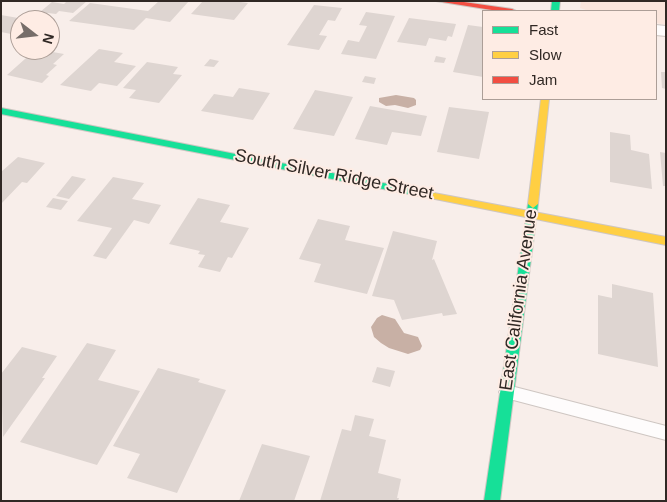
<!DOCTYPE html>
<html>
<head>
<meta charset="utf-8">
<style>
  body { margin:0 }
  #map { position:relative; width:667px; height:502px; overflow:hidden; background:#f8eeea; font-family:Arial,sans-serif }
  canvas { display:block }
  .frame { position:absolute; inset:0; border:2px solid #302824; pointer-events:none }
  .legend { position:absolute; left:482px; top:10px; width:175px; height:90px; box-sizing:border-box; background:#feece4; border:1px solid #ac9e97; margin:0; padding:6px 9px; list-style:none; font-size:15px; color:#302824 }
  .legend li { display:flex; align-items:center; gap:10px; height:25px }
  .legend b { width:25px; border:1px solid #ac9e97 }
  .north { position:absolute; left:10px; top:10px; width:50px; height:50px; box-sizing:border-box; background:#feece4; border:1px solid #ac9e97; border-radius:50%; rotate:106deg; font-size:14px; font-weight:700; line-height:20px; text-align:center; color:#302824 }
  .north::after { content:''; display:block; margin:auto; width:18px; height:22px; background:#766d69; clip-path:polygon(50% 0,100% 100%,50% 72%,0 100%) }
</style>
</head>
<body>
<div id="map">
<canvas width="667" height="502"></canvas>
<div class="frame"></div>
<ul class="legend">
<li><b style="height:6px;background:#16e098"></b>Fast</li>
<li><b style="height:6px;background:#ffcf43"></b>Slow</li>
<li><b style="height:6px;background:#f24e42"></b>Jam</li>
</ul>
<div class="north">N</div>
</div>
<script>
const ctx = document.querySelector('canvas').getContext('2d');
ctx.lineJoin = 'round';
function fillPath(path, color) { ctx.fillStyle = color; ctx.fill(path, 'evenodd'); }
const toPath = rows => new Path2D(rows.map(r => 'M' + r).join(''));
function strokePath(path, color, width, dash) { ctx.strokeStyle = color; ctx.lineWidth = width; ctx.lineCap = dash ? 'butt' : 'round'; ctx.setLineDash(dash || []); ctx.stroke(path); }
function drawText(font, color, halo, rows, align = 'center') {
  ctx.font = font + ' Arial,sans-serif'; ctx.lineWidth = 4; ctx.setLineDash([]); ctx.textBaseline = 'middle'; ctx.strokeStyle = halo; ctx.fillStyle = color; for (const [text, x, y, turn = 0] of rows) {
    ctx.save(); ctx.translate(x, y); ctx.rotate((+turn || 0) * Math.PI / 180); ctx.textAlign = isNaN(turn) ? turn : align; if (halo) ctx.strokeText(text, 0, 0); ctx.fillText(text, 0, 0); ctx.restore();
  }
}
fillPath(toPath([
  [581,1,666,1,666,25,656,23,656,11,589,11,580,8]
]), '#fae5dc');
fillPath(toPath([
  [396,95,414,98,416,100,416,105,408,108,395,105,386,106,379,102,379,98],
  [382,315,395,319,404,333,418,337,422,346,420,350,408,354,389,348,381,343,374,337,371,327,377,318]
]), '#c8b0a5');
fillPath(toPath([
  [67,1,87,1,73,13,59,11,56,14,40,12,52,2,64,4],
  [159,1,189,1,170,22,146,18,134,30,69,21,90,3,148,11],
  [203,1,233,1,248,3,234,20,191,14],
  [314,5,342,8,335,21,328,20,319,35,327,36,319,50,287,45],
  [366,12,395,16,376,59,341,54,348,40,359,42,367,26,359,25],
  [1,15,24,19,20,20,20,31,16,35,1,32],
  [409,18,456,24,452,37,448,36,446,41,429,38,426,46,397,42],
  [468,25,483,27,483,77,453,72],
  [99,49,123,53,114,62,136,66,117,86,99,83,91,91,60,85],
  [35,50,49,50,47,51,64,54,53,64,57,65,46,75,49,76,42,83,7,75],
  [436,56,446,58,444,63,434,62],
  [210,59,219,61,214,67,204,66],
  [147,62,178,67,173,74,182,75,159,103,129,98,136,90,123,88],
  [661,72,666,72,666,89,662,88],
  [365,76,376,78,374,84,362,82],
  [239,88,270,93,253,120,201,111,214,94,233,97],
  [315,90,353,97,334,136,293,129],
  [370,106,427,116,421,136,392,132,387,145,355,139],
  [449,107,489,112,479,159,437,152],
  [610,132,630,135,631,150,649,154,652,189,610,182],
  [660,152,666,153,666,186,663,186],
  [18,157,45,163,27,183,22,182,1,204,1,172],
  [72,176,86,179,69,199,56,196],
  [113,177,144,183,132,199,161,205,149,224,134,220,106,259,93,256,112,228,77,221],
  [53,198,68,201,61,210,46,207],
  [198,198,230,205,220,222,249,228,232,258,228,257,220,272,198,267,205,255,198,254,200,251,169,244],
  [318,219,350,226,345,240,384,248,367,294,314,282,321,264,299,259],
  [393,231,437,241,432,260,434,259,457,314,443,316,442,313,402,320,394,300,372,296],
  [612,284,653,293,658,367,598,354,598,295,612,298],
  [87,343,116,350,98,380,140,391,97,465,20,442],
  [22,347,57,356,42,378,45,378,3,437,1,374],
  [377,367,395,371,390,387,372,382],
  [158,368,200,379,198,382,226,390,177,493,127,478,140,454,113,446],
  [355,415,374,419,369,436,386,440,378,473,401,479,397,498,399,498,398,501,320,501,342,429,351,431],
  [262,444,310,456,294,501,239,501]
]), '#ded5d1');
const lane = toPath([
  [507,385,666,426,666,440,502,397,499,392,502,387,507,385]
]);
const street = toPath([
  [656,25,666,26,666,36,656,35,656,25]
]);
const fast = toPath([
  [552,1,560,1,559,11,551,11,552,1],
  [1,108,434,193,439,196,434,199,1,114,1,108],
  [533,200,538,204,500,501,484,501,528,204,533,200]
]);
const slow = toPath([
  [541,99,549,99,538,204,533,208,528,204,541,99],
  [434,193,666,237,666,245,430,198,429,196,434,193]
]);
const jam = toPath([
  [436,1,457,1,512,9,516,11,498,11,436,1]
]);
strokePath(lane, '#cec6c2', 2);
strokePath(street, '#cec6c2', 2);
strokePath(fast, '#cec6c2', 2);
strokePath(slow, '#cec6c2', 2);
strokePath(jam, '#cec6c2', 2);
fillPath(lane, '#fefcfc');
fillPath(street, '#fefcfc');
fillPath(fast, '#16e098');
fillPath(slow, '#ffcf43');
fillPath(jam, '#f24e42');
drawText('18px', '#302824', '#feece4', [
  ["South Silver Ridge Street",334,175,11],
  ["East California Avenue",519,300,-82]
]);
</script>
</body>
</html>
